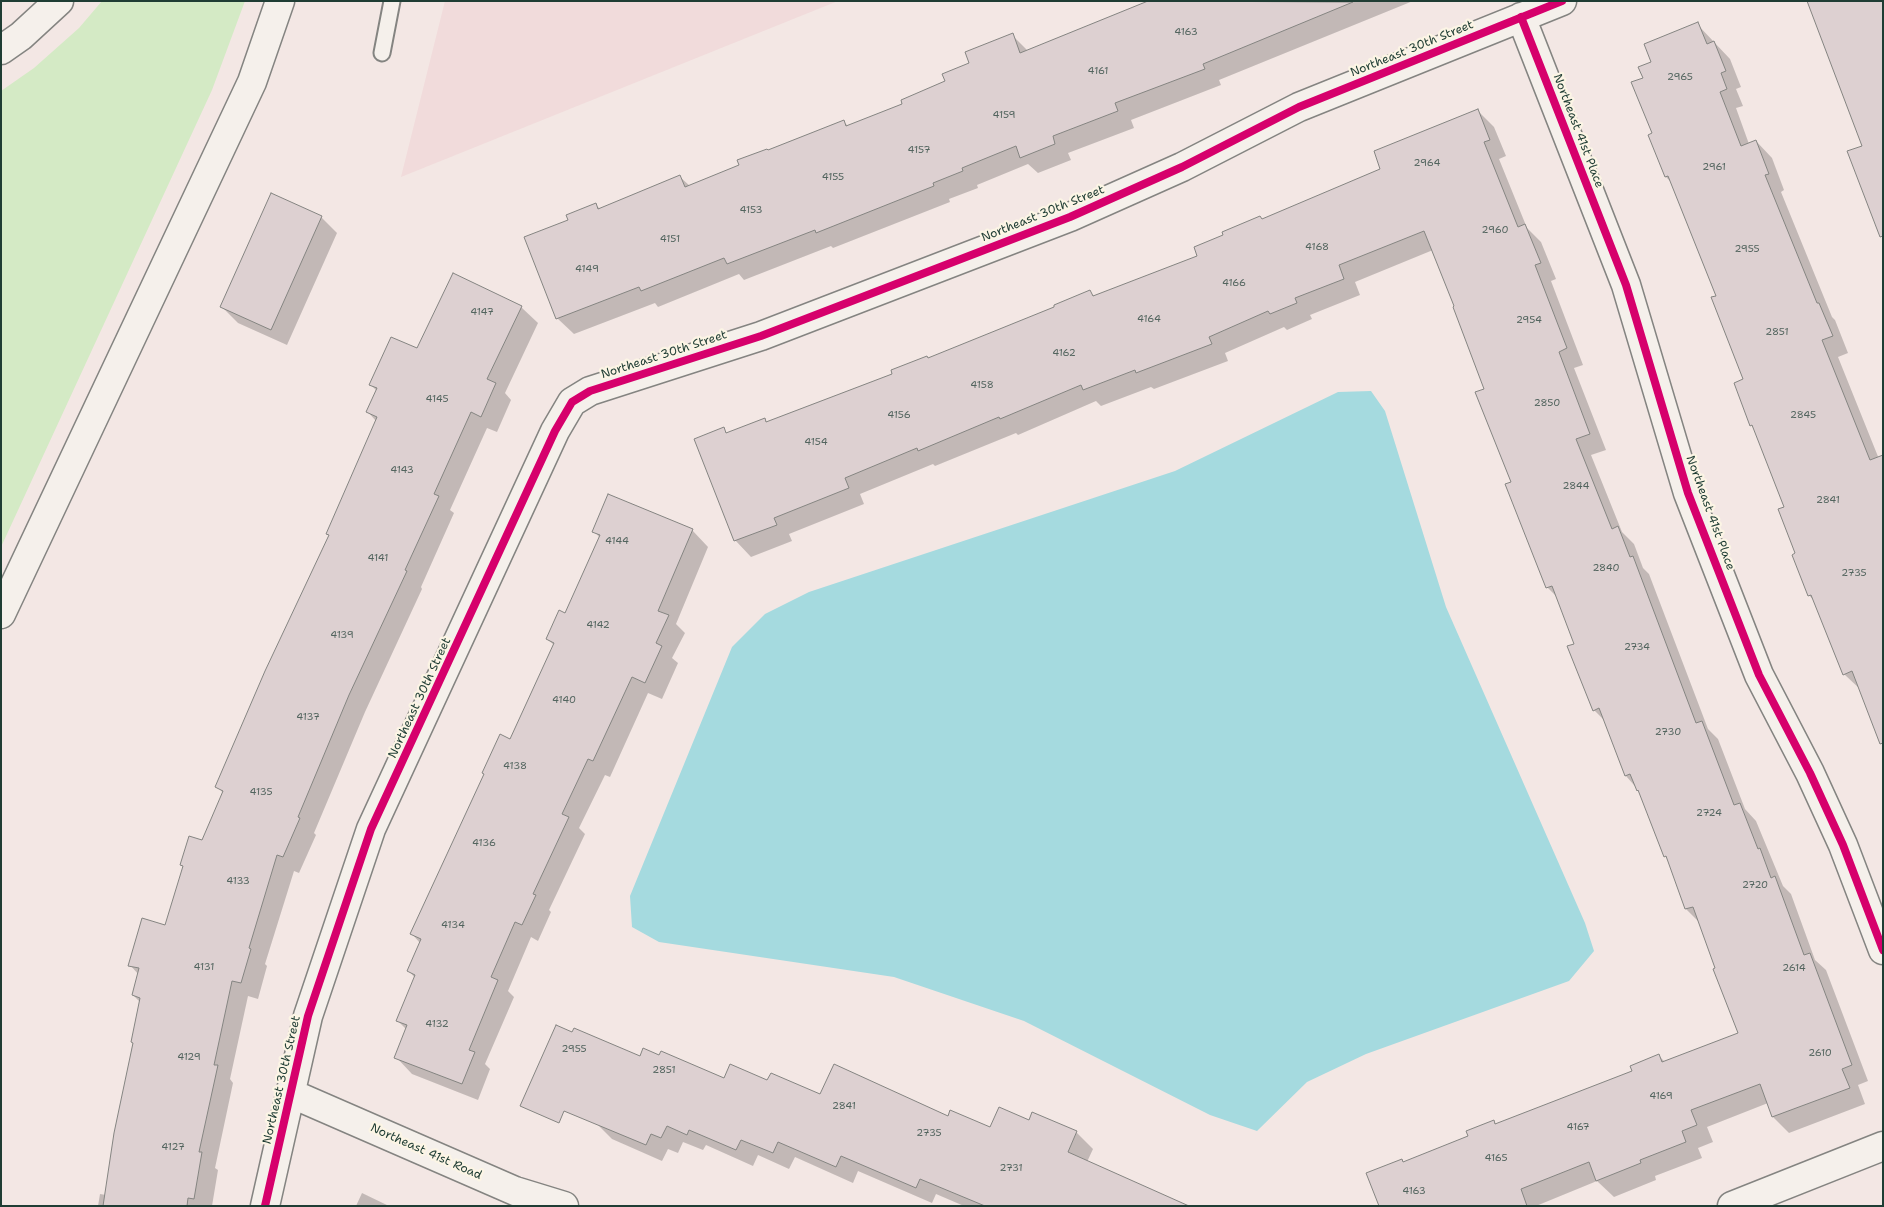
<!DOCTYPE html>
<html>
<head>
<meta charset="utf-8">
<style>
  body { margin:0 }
  #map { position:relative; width:1884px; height:1207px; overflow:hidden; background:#f3e7e4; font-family:"Shantell Sans",sans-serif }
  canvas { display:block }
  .frame { position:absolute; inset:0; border:2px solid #1f3d34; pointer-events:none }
</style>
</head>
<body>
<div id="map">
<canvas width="1884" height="1207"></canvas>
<div class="frame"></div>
</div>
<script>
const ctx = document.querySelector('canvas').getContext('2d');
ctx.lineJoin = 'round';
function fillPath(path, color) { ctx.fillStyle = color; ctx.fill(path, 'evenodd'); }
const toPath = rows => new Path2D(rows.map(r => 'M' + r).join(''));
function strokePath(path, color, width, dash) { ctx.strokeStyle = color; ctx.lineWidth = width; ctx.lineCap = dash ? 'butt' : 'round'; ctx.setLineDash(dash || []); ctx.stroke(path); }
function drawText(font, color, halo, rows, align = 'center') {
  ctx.font = font + ' "Shantell Sans",sans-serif'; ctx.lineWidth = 4.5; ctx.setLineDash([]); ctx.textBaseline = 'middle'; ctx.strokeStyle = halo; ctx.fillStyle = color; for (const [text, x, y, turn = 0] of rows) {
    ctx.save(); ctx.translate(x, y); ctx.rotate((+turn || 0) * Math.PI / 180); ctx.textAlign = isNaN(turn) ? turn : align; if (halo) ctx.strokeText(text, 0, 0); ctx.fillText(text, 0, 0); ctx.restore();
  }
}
fillPath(toPath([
  [445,1,838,1,401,177]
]), '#f1dbdb');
fillPath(toPath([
  [102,1,245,1,212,90,1,547,1,91,34,68,79,28]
]), '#d4eac5');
fillPath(toPath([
  [1371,391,1385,411,1446,607,1585,923,1594,951,1569,981,1366,1054,1307,1082,1257,1131,1210,1115,1024,1021,894,977,659,942,632,927,630,896,732,647,765,614,809,592,1175,471,1338,392]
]), '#a5dadf');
fillPath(toPath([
  [1151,1,1413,1,1219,80,1221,85,1131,120,1134,128,1068,153,1071,160,1038,173,1028,164,977,185,978,188,949,199,950,202,833,248,831,246,744,280,739,274,658,307,655,303,574,334,557,318,570,221,596,205,600,209,680,177,690,186,741,165,768,151,843,121,848,126,904,105,947,82,1012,35,1028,51],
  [1697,24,1730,59,1741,87,1736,89,1743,106,1736,108,1749,144,1756,141,1772,158,1784,190,1781,192,1832,317,1835,320,1848,353,1838,357,1879,459,1883,463,1883,747,1861,690,1844,674,1815,602,1809,595,1785,508,1755,430,1751,425,1735,384,1745,380,1717,296,1672,183,1666,177,1649,135,1653,134,1644,78,1653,63],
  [1478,111,1494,127,1506,156,1499,159,1527,228,1541,242,1556,279,1551,281,1583,365,1574,368,1606,450,1591,455,1622,532,1634,544,1643,568,1649,574,1708,729,1718,739,1745,809,1756,821,1783,886,1791,894,1815,960,1826,970,1868,1081,1858,1085,1865,1104,1789,1133,1773,1117,1768,1103,1707,1127,1713,1142,1698,1148,1702,1158,1655,1176,1656,1180,1614,1197,1597,1181,1536,1206,1380,1206,1404,1163,1470,1137,1493,1121,1497,1125,1634,1072,1659,1056,1665,1062,1739,1034,1700,923,1686,909,1668,860,1665,856,1641,793,1626,776,1605,721,1594,710,1576,645,1557,597,1547,587,1513,482,1486,389,1433,250,1355,282,1360,295,1310,315,1312,319,1287,330,1284,327,1225,353,1228,361,1154,389,1151,387,1101,406,1096,401,1018,435,1016,433,935,466,933,464,860,494,864,504,789,534,792,541,751,557,735,540,723,429,728,434,765,420,768,423,894,375,1090,292,1095,297,1199,257,1263,220,1382,170],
  [321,217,337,233,287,345,238,323,222,307],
  [521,307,538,323,505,393,511,400,497,432,487,428,450,510,454,513,421,587,422,589,365,712,314,833,316,835,299,873,294,871,265,964,267,966,258,999,248,996,230,1079,233,1083,215,1168,218,1170,212,1206,98,1206,100,1194,106,1195,140,1002,133,995,139,975,130,965,166,926,184,867,181,865,203,841,223,793,217,786,330,535,376,421,368,412,377,391,371,385,417,350],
  [692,530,708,547,676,624,685,633,672,658,678,663,662,699,648,693,610,777,605,775,579,828,585,834,549,910,551,912,538,941,531,937,508,991,514,997,485,1064,490,1069,478,1100,412,1074,396,1057,407,1030,398,1021,415,978,409,971,420,943,412,934,511,741,554,645,547,639,565,615,600,538,594,531],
  [660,1057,725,1079,768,1082,821,1096,949,1117,991,1129,1029,1122,1076,1132,1093,1149,1087,1162,1165,1206,964,1206,936,1194,932,1203,858,1171,853,1183,795,1157,789,1169,758,1155,753,1166,706,1145,703,1150,683,1142,678,1153,668,1149,662,1161,612,1139,596,1123,640,1058],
  [362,1193,389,1206,356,1206]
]), '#0003');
const building = toPath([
  [1148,1,1353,2,1203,64,1205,69,1115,103,1118,111,1053,136,1055,144,1020,158,1016,146,962,168,963,171,933,183,934,186,816,233,815,230,727,264,724,258,641,291,639,287,556,319,524,237,568,220,566,215,596,203,598,209,680,175,685,187,739,165,737,160,767,149,768,150,844,120,846,126,902,104,901,100,945,81,942,74,969,63,965,52,1013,33,1020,53,1148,1],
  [1807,1,1883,1,1883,236,1880,237,1847,151,1862,146,1807,1],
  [1698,22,1707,44,1714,41,1726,71,1721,73,1727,89,1720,92,1741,146,1756,140,1769,174,1765,175,1817,303,1819,303,1833,336,1822,340,1870,460,1883,455,1883,743,1880,744,1852,671,1843,675,1811,595,1808,596,1792,555,1795,553,1778,509,1784,507,1752,425,1750,426,1734,383,1743,379,1711,297,1716,296,1668,176,1665,177,1648,135,1652,133,1631,82,1643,78,1638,67,1651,62,1644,44,1698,22],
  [1478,109,1490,140,1484,142,1518,227,1525,224,1541,263,1535,265,1567,348,1559,352,1590,434,1576,439,1612,529,1618,526,1630,557,1633,556,1696,723,1702,721,1734,805,1740,803,1758,849,1760,848,1771,878,1775,876,1804,955,1810,953,1852,1065,1842,1069,1850,1088,1772,1117,1760,1084,1691,1110,1697,1125,1682,1131,1686,1142,1640,1160,1641,1163,1596,1181,1589,1162,1521,1189,1527,1206,1379,1206,1366,1173,1402,1159,1403,1162,1468,1136,1466,1131,1494,1120,1495,1124,1632,1071,1630,1066,1659,1054,1662,1062,1738,1033,1713,969,1715,968,1693,907,1685,909,1666,856,1664,857,1638,790,1637,791,1630,774,1625,776,1599,708,1593,711,1567,646,1574,644,1552,586,1546,588,1505,484,1511,482,1475,392,1484,389,1453,307,1454,306,1424,231,1339,265,1344,279,1295,298,1297,303,1270,314,1268,311,1209,337,1212,344,1136,373,1135,370,1083,390,1081,385,1000,419,999,417,918,451,917,448,845,478,849,488,774,518,777,525,734,541,694,439,724,427,726,433,765,418,766,422,892,374,891,370,927,356,928,358,1054,307,1054,305,1090,290,1093,296,1197,256,1194,247,1223,235,1222,232,1260,216,1262,219,1380,169,1374,151,1478,109],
  [271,193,322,216,271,330,220,307,271,193],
  [453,273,522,306,487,379,496,383,481,417,471,412,434,494,439,496,405,570,407,571,349,695,298,817,300,818,283,857,277,855,249,948,251,949,241,983,232,981,214,1065,218,1065,199,1152,202,1152,194,1199,188,1198,187,1206,103,1206,114,1133,133,1043,131,1042,140,998,132,995,139,968,128,966,142,918,165,925,183,866,180,865,189,836,202,840,223,791,215,787,265,671,329,535,326,534,377,417,366,412,377,388,369,385,391,337,417,348,453,273],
  [608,494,693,529,658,611,669,615,656,643,662,646,645,683,632,677,593,761,588,759,562,814,569,817,533,894,536,895,522,925,515,922,491,977,498,980,469,1050,475,1052,462,1084,394,1058,407,1025,396,1021,415,975,407,971,421,939,410,934,484,774,482,773,500,734,510,739,554,643,546,639,559,610,565,613,600,535,592,532,608,494],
  [556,1025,572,1032,574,1028,640,1056,643,1048,659,1055,661,1051,724,1078,730,1064,767,1080,771,1073,820,1094,834,1064,948,1116,950,1110,990,1127,999,1107,1029,1120,1032,1112,1077,1131,1068,1152,1189,1206,985,1206,920,1179,916,1188,841,1156,836,1167,778,1142,773,1153,741,1140,736,1150,689,1130,687,1135,667,1126,661,1138,651,1134,646,1145,564,1111,559,1123,520,1106,556,1025]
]);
fillPath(building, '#ddd0d1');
strokePath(building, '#848481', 1);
const lane = toPath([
  [382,53,392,1]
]);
const street = toPath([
  [1521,17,1626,285,1688,493,1759,675,1810,773,1843,845,1883,950],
  [290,1093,515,1191,564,1206],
  [265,1206,308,1016,371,829,555,431,572,402,590,391,761,336,1070,217,1182,167,1299,107,1562,1],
  [1732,1206,1883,1146]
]);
const highway = toPath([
  [1,50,21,36,59,1],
  [1,614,252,82,280,1]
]);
strokePath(lane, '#848481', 19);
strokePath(street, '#848481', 31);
strokePath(highway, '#848481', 31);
strokePath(lane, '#f5f0eb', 15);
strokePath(street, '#f5f0eb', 28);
strokePath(highway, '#f5f0eb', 28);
strokePath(toPath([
  [1521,17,1626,285,1688,493,1759,675,1810,773,1843,845,1883,950],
  [265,1206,308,1016,371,829,555,431,572,402,590,391,761,336,1070,217,1182,167,1299,107,1562,1]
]), '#d6006c', 8);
drawText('10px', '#52645e', null, [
  ["4163",1186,32],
  ["4161",1098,71],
  ["2965",1680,77],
  ["4159",1004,115],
  ["4157",919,150],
  ["2964",1427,163],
  ["2961",1714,167],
  ["4155",833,177],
  ["4153",751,210],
  ["2960",1495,230],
  ["4151",670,239],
  ["4168",1317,247],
  ["2955",1747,249],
  ["4149",587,269],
  ["4166",1234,283],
  ["4147",482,312],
  ["4164",1149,319],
  ["2954",1529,320],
  ["2851",1777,332],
  ["4162",1064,353],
  ["4158",982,385],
  ["4145",437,399],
  ["2850",1547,403],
  ["4156",899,415],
  ["2845",1803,415],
  ["4154",816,442],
  ["4143",402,470],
  ["2844",1576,486],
  ["2841",1828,500],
  ["4144",617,541],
  ["4141",378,558],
  ["2840",1606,568],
  ["2735",1854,573],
  ["4142",598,625],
  ["4139",342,635],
  ["2734",1637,647],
  ["4140",564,700],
  ["4137",308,717],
  ["2730",1668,732],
  ["4138",515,766],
  ["4135",261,792],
  ["2724",1709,813],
  ["4136",484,843],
  ["4133",238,881],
  ["2720",1755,885],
  ["4134",453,925],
  ["4131",204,967],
  ["2614",1794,968],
  ["4132",437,1024],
  ["2955",574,1049],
  ["2610",1820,1053],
  ["4129",189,1057],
  ["2851",664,1070],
  ["4169",1661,1096],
  ["2841",844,1106],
  ["4167",1578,1127],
  ["2735",929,1133],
  ["4127",173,1147],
  ["4165",1496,1158],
  ["2731",1011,1168],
  ["4163",1414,1191]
]);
drawText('12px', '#1f3d34', '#fcf5e5', [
  ["Northeast 30th Street",1412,49,-22],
  ["Northeast 41st Place",1578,131,69],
  ["Northeast 30th Street",1043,214,-22],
  ["Northeast 30th Street",664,355,-18],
  ["Northeast 41st Place",1710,513,70],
  ["Northeast 30th Street",420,698,-65],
  ["Northeast 30th Street",282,1080,-77],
  ["Northeast 41st Road",426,1152,24]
]);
</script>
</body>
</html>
